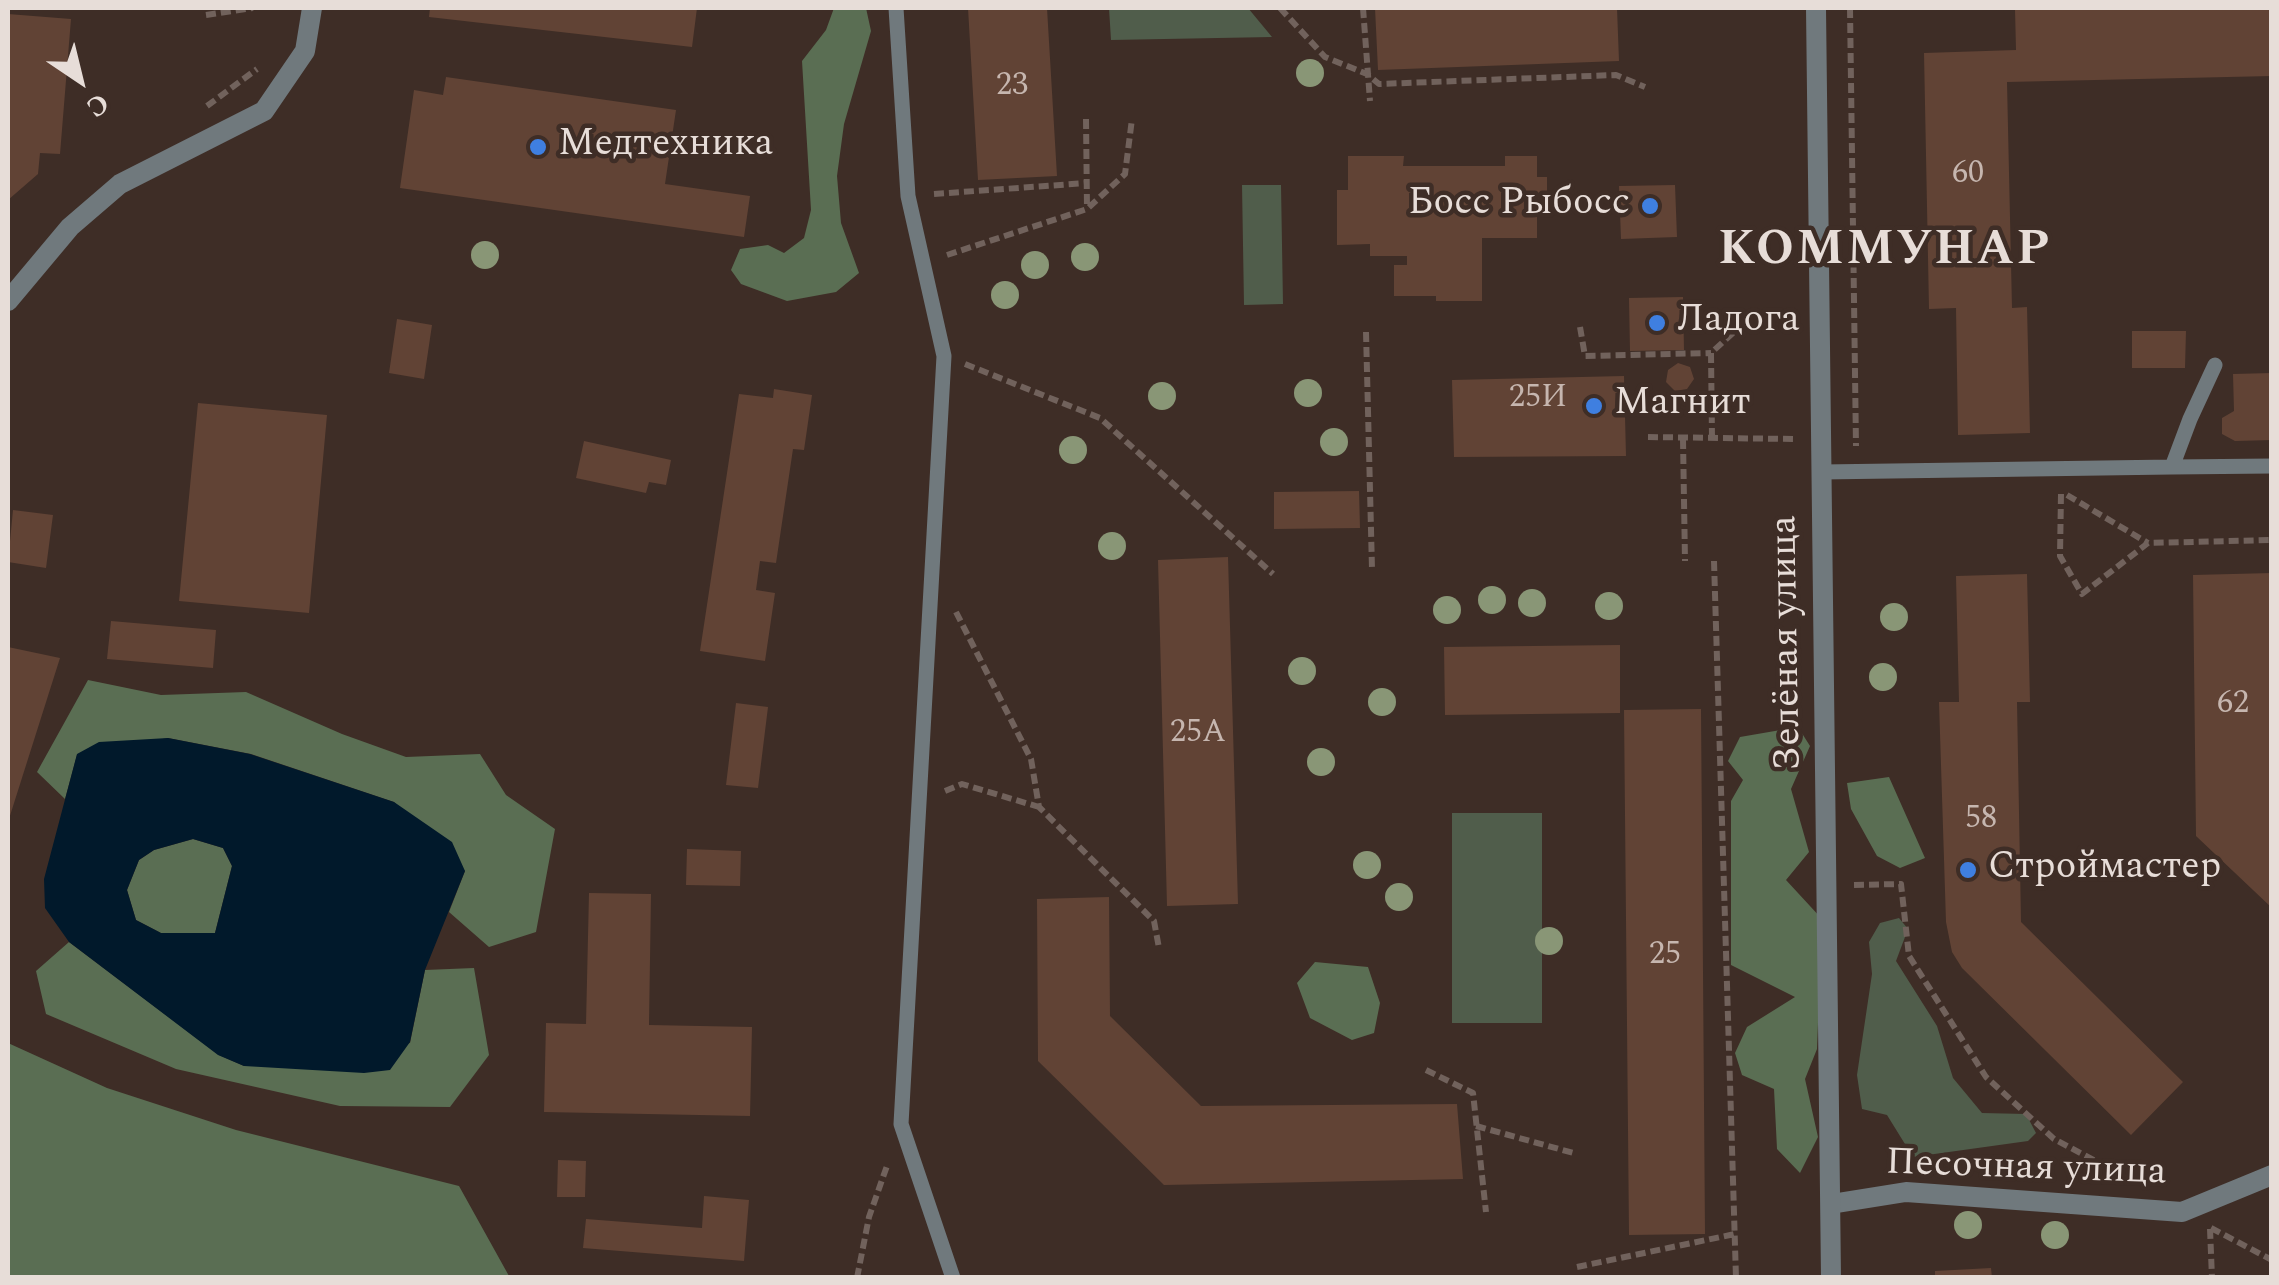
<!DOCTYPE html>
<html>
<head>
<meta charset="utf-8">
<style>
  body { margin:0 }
  #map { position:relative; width:2279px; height:1285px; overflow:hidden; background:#3e2d26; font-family:Spectral,serif }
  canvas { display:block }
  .frame { position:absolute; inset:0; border:10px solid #e7ddd8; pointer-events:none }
  .north { position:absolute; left:30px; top:30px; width:100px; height:100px; -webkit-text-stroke:8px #3e2d26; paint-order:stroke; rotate:145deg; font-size:28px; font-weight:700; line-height:40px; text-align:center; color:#e7ddd8 }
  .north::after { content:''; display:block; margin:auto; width:35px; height:45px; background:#e7ddd8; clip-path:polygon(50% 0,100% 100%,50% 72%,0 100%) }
</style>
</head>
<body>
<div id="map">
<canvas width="2279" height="1285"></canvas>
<div class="frame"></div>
<div class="north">С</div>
</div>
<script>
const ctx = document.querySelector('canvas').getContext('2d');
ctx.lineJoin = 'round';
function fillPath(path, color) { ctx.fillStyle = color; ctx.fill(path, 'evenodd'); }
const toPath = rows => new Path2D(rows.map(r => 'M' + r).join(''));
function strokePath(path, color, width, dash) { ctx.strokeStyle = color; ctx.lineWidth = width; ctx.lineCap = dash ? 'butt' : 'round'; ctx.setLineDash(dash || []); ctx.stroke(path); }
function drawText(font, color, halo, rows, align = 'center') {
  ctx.font = font + ' Spectral,serif'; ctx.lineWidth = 9; ctx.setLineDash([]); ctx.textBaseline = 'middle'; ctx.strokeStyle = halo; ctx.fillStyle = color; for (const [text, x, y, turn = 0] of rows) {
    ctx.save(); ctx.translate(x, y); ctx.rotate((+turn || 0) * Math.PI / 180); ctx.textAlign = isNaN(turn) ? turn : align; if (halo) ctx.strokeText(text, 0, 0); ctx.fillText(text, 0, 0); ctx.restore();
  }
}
fillPath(toPath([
  [1109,8,1248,8,1272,37,1111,40],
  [1242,185,1281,185,1283,304,1244,305],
  [1452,813,1542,813,1542,1023,1452,1023],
  [1899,918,1908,929,1896,961,1937,1026,1953,1078,1982,1113,2026,1114,2036,1133,2028,1141,1913,1157,1887,1115,1862,1109,1857,1075,1872,974,1869,942,1880,923]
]), '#505d4b');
fillPath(toPath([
  [834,8,866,8,871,31,844,124,837,176,841,223,859,273,836,292,787,301,741,284,731,270,740,249,768,245,784,253,804,238,811,210,802,61,826,30],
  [88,680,161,695,246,692,342,734,406,757,480,754,506,795,555,829,536,932,489,947,449,912,465,871,394,802,251,754,168,738,77,755,65,799,37,772],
  [1798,727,1810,746,1791,789,1809,852,1786,880,1822,919,1817,1049,1805,1079,1818,1137,1800,1173,1777,1149,1774,1089,1742,1075,1735,1053,1747,1027,1795,997,1731,965,1731,801,1743,780,1728,761,1740,737],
  [1889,777,1925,858,1900,868,1877,856,1851,809,1847,783],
  [193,839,223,848,232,866,215,933,161,933,136,920,127,890,139,860,154,850],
  [69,942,219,1055,244,1066,410,1043,425,970,474,968,489,1055,450,1107,340,1106,176,1069,46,1014,36,971],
  [1315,962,1368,967,1380,1003,1374,1033,1352,1040,1310,1018,1297,983],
  [8,1043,107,1088,236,1130,459,1186,509,1276,8,1277]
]), '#5a6e53');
fillPath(toPath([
  [168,738,250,754,394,802,452,842,465,871,425,970,410,1042,390,1070,364,1073,244,1066,218,1055,69,942,45,908,44,879,77,754,99,742],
  [193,839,223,848,232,866,215,933,161,933,136,920,127,890,139,860,154,850]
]), '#01192b');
fillPath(toPath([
  [430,8,697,8,692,47,429,17],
  [968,8,1047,8,1057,176,978,180],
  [1375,8,1617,8,1619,61,1378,70],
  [2272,8,2272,76,2007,82,2012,308,2027,307,2030,433,1958,435,1956,308,1929,309,1924,53,2016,50,2015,9],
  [8,14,71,19,60,154,40,153,38,174,8,200],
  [446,77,676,110,665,184,750,196,744,237,400,188,414,90,443,95],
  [1348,156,1404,156,1403,166,1505,166,1505,156,1537,156,1537,177,1547,177,1547,214,1537,214,1537,238,1482,238,1482,301,1436,301,1436,296,1394,296,1394,265,1407,265,1407,256,1370,256,1370,244,1337,245,1337,190,1348,190],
  [1675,185,1677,237,1621,239,1619,186],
  [1683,297,1684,350,1630,351,1629,298],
  [397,319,432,325,424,379,389,373],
  [2132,331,2186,331,2185,368,2132,368],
  [1678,363,1690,367,1694,379,1687,389,1675,391,1666,382,1668,370],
  [2272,373,2272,440,2235,441,2222,434,2222,418,2234,411,2233,374],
  [1624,376,1626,456,1454,457,1452,380],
  [774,389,812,395,804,450,793,449,776,563,760,561,756,590,775,593,765,661,700,651,739,394,773,398],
  [198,403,327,415,309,613,179,601],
  [584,441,671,460,666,485,649,482,646,493,576,478],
  [1359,491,1360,528,1274,529,1274,492],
  [13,510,53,515,46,568,8,562],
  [1228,557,1238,904,1167,906,1158,560],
  [2272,573,2272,908,2196,836,2193,575],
  [2027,574,2030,702,2017,702,2021,922,2183,1082,2131,1135,1962,968,1952,952,1946,922,1939,702,1959,702,1956,576],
  [111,621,216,630,213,668,107,659],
  [1620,645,1620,713,1445,715,1444,647],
  [8,647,60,658,8,822],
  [736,703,768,707,758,788,726,785],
  [1701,709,1705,1234,1629,1235,1624,710],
  [687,849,741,851,740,886,686,885],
  [589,893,651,894,649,1025,752,1027,750,1116,544,1112,546,1023,586,1024],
  [1109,897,1110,1016,1201,1106,1457,1104,1463,1179,1164,1185,1038,1061,1037,899],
  [558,1160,586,1161,585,1197,557,1197],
  [704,1196,749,1200,744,1261,583,1248,586,1219,702,1228],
  [1991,1268,1992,1278,1935,1278,1935,1271]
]), '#614335');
strokePath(toPath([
  [1280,8,1325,57,1367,74,1379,84,1616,75,1645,87],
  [1363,8,1370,101],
  [1850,8,1856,446],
  [206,15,253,8],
  [207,106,257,69],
  [1086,119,1087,208],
  [934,194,1087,183],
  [947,255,1087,209,1125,174,1132,119],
  [1580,327,1585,356,1711,353],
  [1366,332,1372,569],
  [965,364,1100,418,1273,574],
  [1648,437,1793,439],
  [1712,438,1711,353,1735,331],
  [1683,439,1685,561],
  [2061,494,2060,556,2082,594,2148,543,2272,540],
  [2067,495,2148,543],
  [1714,561,1736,1278],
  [956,612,1031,759,1039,807,1154,921,1159,948],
  [945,791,962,784,1039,807],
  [1854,885,1901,884,1909,956,1986,1077,2054,1139,2131,1180],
  [1426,1070,1473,1093,1486,1212],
  [1476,1126,1577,1154],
  [2211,1228,2272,1260],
  [2210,1229,2212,1278],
  [1577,1267,1735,1234],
  [857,1278,869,1217,888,1163]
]), '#71625c', 6, [10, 5]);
strokePath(toPath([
  [896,8,908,196,944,356,901,1124,953,1278],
  [2172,467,2272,466],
  [1822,472,2172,467,2190,419,2215,365]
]), '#70797d', 15);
strokePath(toPath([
  [8,301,70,227,120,184,264,111,305,51,312,8],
  [1831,1204,1906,1192,2182,1212,2272,1175]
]), '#70797d', 20);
strokePath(toPath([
  [1816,8,1831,1278]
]), '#70797d', 20);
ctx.fillStyle = '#899676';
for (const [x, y] of [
  [1310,73],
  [485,255],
  [1085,257],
  [1035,265],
  [1005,295],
  [1308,393],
  [1162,396],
  [1334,442],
  [1073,450],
  [1112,546],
  [1492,600],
  [1532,603],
  [1609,606],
  [1447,610],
  [1894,617],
  [1302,671],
  [1883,677],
  [1382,702],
  [1321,762],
  [1367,865],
  [1399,897],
  [1549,941],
  [1968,1225],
  [2055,1235]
]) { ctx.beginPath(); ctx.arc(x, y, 14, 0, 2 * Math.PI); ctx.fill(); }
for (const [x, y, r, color] of [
  [538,147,10,"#3f7fe0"],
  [1650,206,10,"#3f7fe0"],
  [1657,323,10,"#3f7fe0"],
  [1594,406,10,"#3f7fe0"],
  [1968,870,10,"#3f7fe0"]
]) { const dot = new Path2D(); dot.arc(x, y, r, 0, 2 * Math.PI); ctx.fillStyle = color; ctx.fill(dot); strokePath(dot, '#3e2d26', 4); }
drawText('32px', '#c6b6af', null, [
  ["23",1012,88],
  ["60",1968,176],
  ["25И",1538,400],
  ["62",2233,706],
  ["25А",1198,735],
  ["58",1981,821],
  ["25",1665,957]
]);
drawText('38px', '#e7ddd8', '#3e2d26', [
  ["Медтехника",558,147],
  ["Босс Рыбосс",1630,206,"right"],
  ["Ладога",1677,323],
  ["Магнит",1614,406],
  ["Строймастер",1988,870]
], 'left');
drawText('38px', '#e7ddd8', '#3e2d26', [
  ["Зелёная улица",1789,643,-91],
  ["Песочная улица",2026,1170,2]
]);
ctx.letterSpacing = '2.5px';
drawText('bold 48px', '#e7ddd8', '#3e2d26', [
  ["КОММУНАР",1885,254]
]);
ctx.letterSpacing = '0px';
</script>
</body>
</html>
